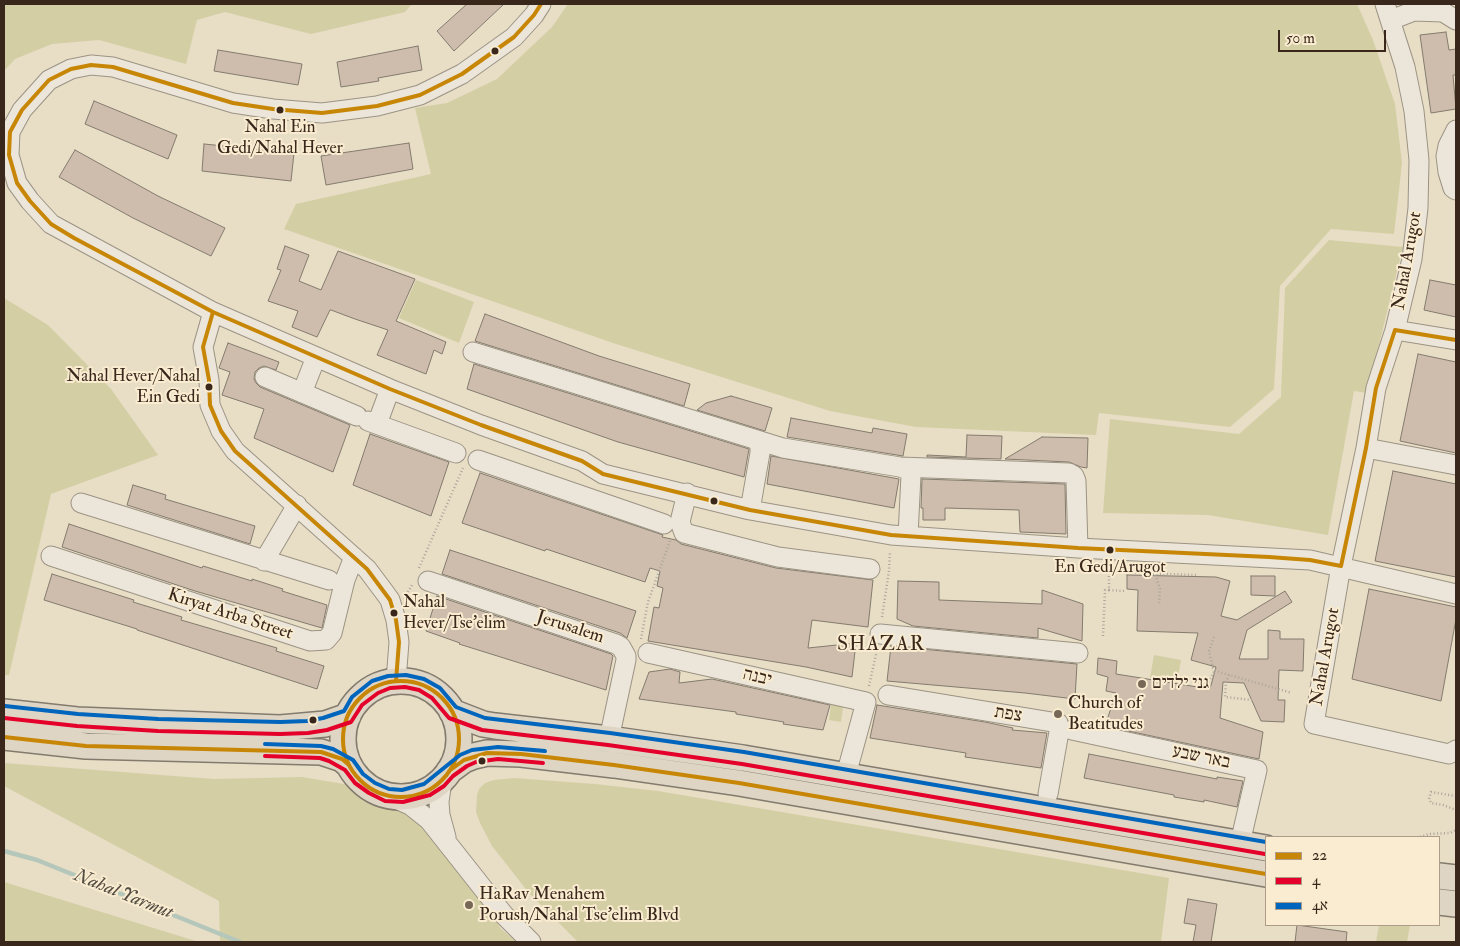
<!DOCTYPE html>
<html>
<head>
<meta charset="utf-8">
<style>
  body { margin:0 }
  #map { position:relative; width:1460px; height:946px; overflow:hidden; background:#e8ddc5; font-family:"IM FELL Double Pica","Frank Ruhl Libre",serif }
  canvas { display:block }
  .frame { position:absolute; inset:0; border:5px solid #3a271c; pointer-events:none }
  .legend { position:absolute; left:1265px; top:836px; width:175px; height:90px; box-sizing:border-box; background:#f9ecd0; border:1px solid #ad9d88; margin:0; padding:6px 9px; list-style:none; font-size:15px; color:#3a271c }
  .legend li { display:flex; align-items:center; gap:10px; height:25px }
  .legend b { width:25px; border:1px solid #ad9d88 }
  .scale { position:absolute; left:1278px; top:30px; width:108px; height:22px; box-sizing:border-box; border:2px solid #3a271c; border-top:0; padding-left:6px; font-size:15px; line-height:18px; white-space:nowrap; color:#3a271c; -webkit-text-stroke:4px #f9ecd0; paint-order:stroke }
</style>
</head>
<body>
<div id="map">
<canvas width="1460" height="946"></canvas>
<div class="frame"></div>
<ul class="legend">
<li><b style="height:6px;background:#c88607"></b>22</li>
<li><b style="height:6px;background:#e4002b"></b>4</li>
<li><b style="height:6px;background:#0065bd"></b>4א</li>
</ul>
<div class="scale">50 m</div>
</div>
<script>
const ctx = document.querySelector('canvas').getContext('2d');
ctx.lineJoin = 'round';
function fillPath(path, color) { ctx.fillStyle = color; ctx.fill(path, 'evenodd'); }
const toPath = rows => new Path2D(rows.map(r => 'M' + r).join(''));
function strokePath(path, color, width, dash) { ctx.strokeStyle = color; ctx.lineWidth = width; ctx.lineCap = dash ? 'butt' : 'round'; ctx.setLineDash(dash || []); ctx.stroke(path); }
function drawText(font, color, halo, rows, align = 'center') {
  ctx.font = font + ' "IM FELL Double Pica","Frank Ruhl Libre",serif'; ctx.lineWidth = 4; ctx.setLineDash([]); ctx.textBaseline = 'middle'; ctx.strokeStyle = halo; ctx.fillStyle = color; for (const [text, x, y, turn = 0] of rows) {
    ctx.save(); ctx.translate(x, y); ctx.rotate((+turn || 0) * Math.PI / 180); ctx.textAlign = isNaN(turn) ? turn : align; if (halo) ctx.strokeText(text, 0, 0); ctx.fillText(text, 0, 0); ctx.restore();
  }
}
fillPath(toPath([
  [4,4,412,4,405,12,311,34,225,12,197,20,186,64,99,40,52,44,15,59,4,71],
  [568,4,1357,4,1373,40,1395,104,1402,163,1394,234,1331,229,1280,286,1274,389,1230,427,1099,413,1096,435,916,427,830,411,613,343,284,229,296,204,431,174,415,108,447,103,497,79,552,27],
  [1329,240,1403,247,1367,393,1354,391,1328,535,1208,515,1103,513,1110,419,1239,434,1281,397,1285,288],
  [416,280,474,302,459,343,399,318],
  [4,298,48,325,111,389,158,455,51,494,9,675,4,675],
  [1154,655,1181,660,1177,683,1150,678],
  [832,698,844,701,841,722,829,720],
  [4,763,214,779,302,777,356,786,381,804,425,821,447,846,501,929,517,942,220,942,219,901,4,786],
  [514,778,595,784,658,791,1169,878,1161,942,578,942,529,893,492,846,480,823,476,812,477,795,479,789,485,783,494,780],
  [4,882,199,942,4,942],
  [1379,925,1410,925,1407,942,1376,942]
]), '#d4cea5');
strokePath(toPath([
  [4,851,37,860,240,942]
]), '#b4c7ba', 4.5);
const building = toPath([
  [467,4,504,4,454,51,437,31,467,4],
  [1446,32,1449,50,1456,49,1456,75,1453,75,1456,109,1431,113,1420,35,1446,32],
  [418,46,422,70,378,78,379,81,341,87,337,62,418,46],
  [218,50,302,64,298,85,214,71,218,50],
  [94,101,177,135,168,159,85,124,94,101],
  [409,143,413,169,326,185,321,156,409,143],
  [204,144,294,153,291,181,202,171,204,144],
  [75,150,158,196,225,228,211,256,133,218,59,177,75,150],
  [285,246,309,255,299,281,321,290,338,251,415,279,396,321,446,342,442,354,434,350,426,374,377,355,388,330,355,319,331,310,330,310,317,337,292,327,298,311,268,301,281,270,277,269,285,246],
  [1430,280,1456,285,1456,317,1424,310,1430,280],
  [485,314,599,356,690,384,684,406,475,341,485,314],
  [228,343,279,362,276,370,264,366,259,368,255,372,254,379,256,383,260,387,350,425,333,472,254,438,264,409,222,395,230,372,219,368,228,343],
  [1418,354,1456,362,1456,453,1400,441,1418,354],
  [474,364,749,449,744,477,618,442,467,389,474,364],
  [731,396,772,408,765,431,697,410,706,403,731,396],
  [791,418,872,433,873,428,907,434,903,456,787,437,791,418],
  [370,434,449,462,431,516,353,485,370,434],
  [967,435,1002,436,1001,459,927,457,927,455,966,457,967,435],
  [1042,437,1088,438,1087,468,1081,467,1069,462,1005,459,1042,437],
  [771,456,899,479,894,508,767,484,771,456],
  [1393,471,1456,484,1456,577,1375,561,1393,471],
  [480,473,663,535,662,537,676,540,681,544,776,568,873,580,868,627,812,620,808,648,856,643,852,677,806,667,648,641,654,607,659,608,663,588,657,586,660,571,650,568,645,582,546,549,545,551,462,523,480,473],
  [922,479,1065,484,1066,534,1020,532,1019,510,945,508,945,520,923,520,923,508,921,508,922,479],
  [133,485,166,495,165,499,255,526,250,544,127,505,133,485],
  [69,524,202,568,203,566,252,581,252,579,283,589,282,591,327,605,322,628,195,591,62,547,69,524],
  [450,550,636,611,627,638,620,633,442,574,450,550],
  [52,574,134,600,133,602,182,617,181,620,277,648,276,651,324,666,317,689,137,630,137,629,44,600,52,574],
  [1127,575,1216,577,1230,581,1221,616,1237,620,1285,591,1292,602,1247,630,1239,659,1268,659,1268,630,1280,631,1280,639,1304,639,1303,671,1279,670,1278,700,1285,700,1284,722,1261,721,1244,683,1223,682,1220,718,1263,732,1259,759,1105,726,1116,693,1106,691,1108,677,1097,674,1098,658,1117,661,1116,674,1210,689,1216,667,1191,660,1198,633,1137,631,1138,590,1127,589,1127,575],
  [1251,576,1275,576,1275,596,1251,595,1251,576],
  [898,581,939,582,939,600,1042,604,1042,590,1083,604,1082,641,1038,628,1038,638,913,626,897,619,898,581],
  [1369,589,1456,607,1456,619,1441,701,1352,679,1369,589],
  [437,596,611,654,613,656,606,690,459,644,460,643,426,631,437,596],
  [891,646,1077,664,1075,699,1025,693,887,681,891,646],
  [670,669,680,672,679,683,712,679,830,705,823,730,783,724,784,722,736,714,736,712,639,699,649,672,670,669],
  [877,705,985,722,1013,728,1012,730,1047,733,1041,768,965,757,966,753,870,738,877,705],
  [1089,754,1217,779,1217,777,1243,781,1237,807,1204,800,1204,802,1174,797,1174,795,1084,778,1089,754],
  [1188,899,1217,904,1211,942,1193,942,1196,925,1184,923,1188,899],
  [1297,925,1347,932,1346,942,1295,942,1297,925]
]);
fillPath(building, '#cebdac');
strokePath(building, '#837b6e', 1);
const minor = toPath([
  [541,4,534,15,514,37,462,74,420,95,377,106,322,113,273,109,233,103,113,67,91,65,71,69,49,80,22,110,10,132,9,155,17,183,30,201,51,224,213,312,390,389,481,425,582,461,603,474,750,510,891,535,1078,548,1310,560,1456,594],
  [1385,4,1405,67,1414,111,1419,160,1418,208,1412,259,1395,330,1376,388,1366,448,1341,566,1314,724,1449,754,1456,750],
  [1391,20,1414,11,1443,12,1456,20],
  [1456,130,1448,146,1446,156,1448,172,1453,188,1456,190],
  [213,312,203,347,209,380,210,405,221,431,235,451,367,569,385,593,390,600,396,620,399,642,396,681],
  [1395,330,1456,340],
  [473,352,783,448,900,467,1069,473,1074,476,1076,481,1078,548],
  [265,377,357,416],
  [302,393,316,357],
  [368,421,456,453],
  [377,424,390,389],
  [1366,448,1456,465],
  [478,460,664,524],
  [900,467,908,470,911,475,908,536],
  [687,493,680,522,684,533,778,557,870,569],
  [81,503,329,580],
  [750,510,760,453,760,445,756,440],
  [51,556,310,641,326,640,332,633,345,580,354,557],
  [264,561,297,505],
  [428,581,616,644,621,647,626,656,626,660,609,739],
  [880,634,1078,653],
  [648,653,866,702,846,775],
  [888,695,1058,723,1059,732,1048,794],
  [1072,730,1257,770,1240,843],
  [445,775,441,788,439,802,440,815,446,837],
  [387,795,410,805,429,820,504,915,531,942]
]);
const major = toPath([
  '343 739a58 58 0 1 1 116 0a58 58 0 1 1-116 0Z',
  [4,712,77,720,280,728,325,724,348,716],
  [452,712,483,724,495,726,609,739,743,758,1266,848],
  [4,737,86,746,321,752,342,759,349,765],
  [449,771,464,760,474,756,487,753,521,754,614,765,739,783,1266,874],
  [1439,876,1456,878],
  [1439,902,1456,904]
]);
strokePath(minor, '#9c9384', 21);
strokePath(major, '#837b6e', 28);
strokePath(toPath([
  [419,568,463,468],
  [1155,568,1155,574,1160,589,1159,605],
  [1109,590,1125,591],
  [406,595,412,585],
  [882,617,889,571,890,551],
  [1103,636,1105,590,1109,590,1109,572,1196,575],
  [1214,637,1209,651,1213,668,1219,672,1292,693],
  [641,639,648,602,670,541],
  [1229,675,1226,682,1225,697,1252,700],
  [1178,678,1208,683,1215,670],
  [869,686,877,650],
  [1456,796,1431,792,1429,799,1431,803,1443,805,1456,810],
  [1420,837,1429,834,1450,833,1456,830]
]), '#aca59b', 2.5, [1, 2.5]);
strokePath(minor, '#ebe6d9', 19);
strokePath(major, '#dfd5c4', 25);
strokePath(toPath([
  [541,4,534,15,514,37,462,74,420,95,377,106,322,113,273,109,233,103,113,67,91,65,71,69,49,80,22,110,10,132,9,155,17,183,30,201,51,224,74,238,213,312,390,389,481,425,582,461,603,474,750,510,891,535,1078,548,1269,557,1310,560,1341,566,1366,448,1376,388,1395,330,1456,340],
  [213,312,203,347,209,380,210,405,221,431,235,451,367,569,390,600,396,620,399,642,396,681],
  '343 739a58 58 0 1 1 116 0a58 58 0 1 1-116 0Z',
  [4,737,86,746,321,752,342,759,349,765],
  [449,771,464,760,487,753,521,754,614,765,739,783,1266,874]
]), '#c88607', 4);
strokePath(toPath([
  [4,718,77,726,158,731,280,734,308,733,327,730,351,722,362,705,378,693,390,688,405,687,419,690,432,698,449,718,482,730,608,745,742,764,1265,854],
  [265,756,320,758,329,761,345,770,355,783,369,793,385,801,403,802,430,795,444,786,453,776,467,766,476,762,498,759,543,763]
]), '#e4002b', 4);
strokePath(toPath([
  [5,706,78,714,158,719,280,722,307,721,323,718,344,711,352,697,372,681,388,676,406,675,424,679,440,688,456,707,485,718,610,733,744,752,1266,842],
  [265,744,321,746,333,749,353,760,363,774,375,783,389,789,402,790,424,784,460,755,472,750,498,747,545,751]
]), '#0065bd', 4);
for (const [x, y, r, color] of [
  [495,51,4.5,"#3a271c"],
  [280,110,4.5,"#3a271c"],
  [209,387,4.5,"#3a271c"],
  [714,501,4.5,"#3a271c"],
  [1110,550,4.5,"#3a271c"],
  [394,613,4.5,"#3a271c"],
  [1142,684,5,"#776757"],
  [1058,714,5,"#776757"],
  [313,720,4.5,"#3a271c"],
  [482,761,4.5,"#3a271c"],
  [469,905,5,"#776757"]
]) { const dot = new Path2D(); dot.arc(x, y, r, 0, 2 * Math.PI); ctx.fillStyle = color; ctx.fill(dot); strokePath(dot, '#f9ecd0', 2); }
drawText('17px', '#3a271c', '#f9ecd0', [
  ["Nahal Ein",280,128],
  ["Gedi/Nahal Hever",280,149],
  ["Nahal Hever/Nahal",200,377,"right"],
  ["Ein Gedi",200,398,"right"],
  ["En Gedi/Arugot",1110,568],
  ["Nahal",403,603,"left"],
  ["Hever/Tse'elim",403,624,"left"]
]);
drawText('18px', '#3a271c', '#f9ecd0', [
  ["Nahal Arugot",1408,261,-80],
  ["Kiryat Arba Street",230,615,18],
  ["Jerusalem",570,628,18],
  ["Nahal Arugot",1326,657,-80],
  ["יבנה",757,678,13],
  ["צפת",1008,715,9],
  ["באר שבע",1201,758,12]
]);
drawText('18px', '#3a271c', '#f9ecd0', [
  ["גני ילדים",1152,684],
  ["Church of",1068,704],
  ["Beatitudes",1068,725],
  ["HaRav Menahem",479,895],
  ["Porush/Nahal Tse'elim Blvd",479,916]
], 'left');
drawText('italic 19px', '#534c42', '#f9ecd0', [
  ["Nahal Yarmut",123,895,22]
]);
ctx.letterSpacing = '1px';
drawText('20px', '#3a271c', '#f9ecd0', [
  ["SHAZAR",881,646]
]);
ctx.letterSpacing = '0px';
</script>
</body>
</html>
